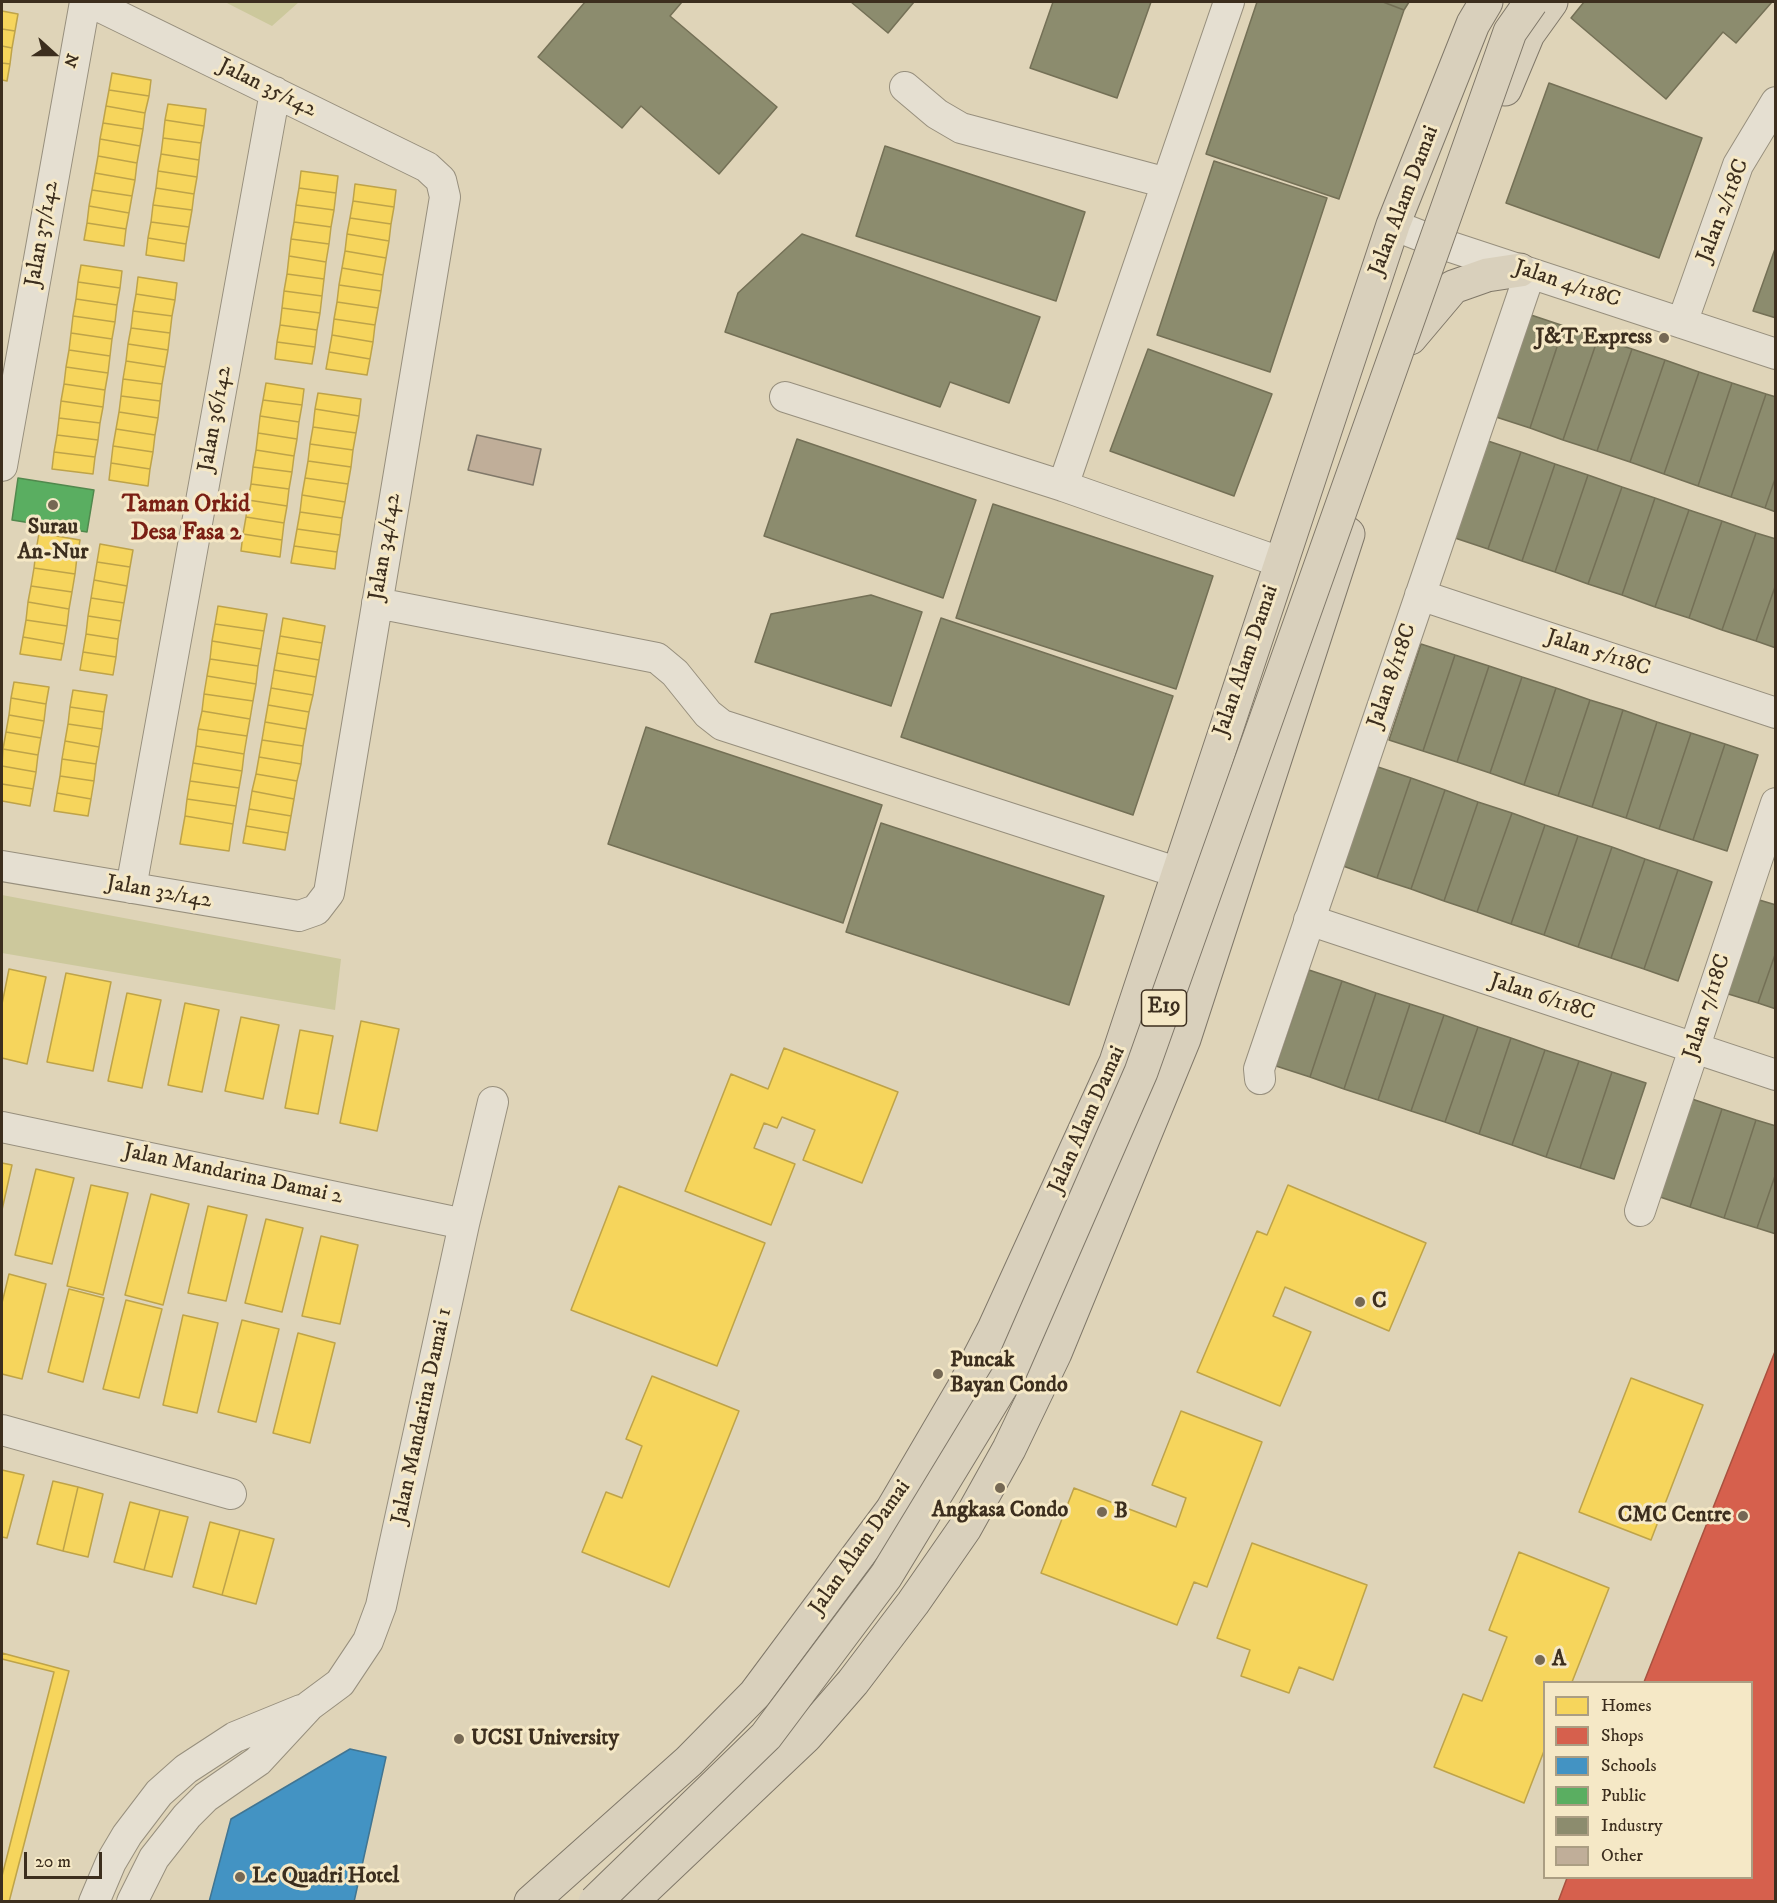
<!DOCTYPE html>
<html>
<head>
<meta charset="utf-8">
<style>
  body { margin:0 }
  #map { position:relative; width:1777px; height:1903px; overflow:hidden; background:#dfd4b8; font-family:"IM FELL DW Pica",serif }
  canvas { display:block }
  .frame { position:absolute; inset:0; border:3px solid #3c2e1e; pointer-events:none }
  .legend { position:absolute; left:1543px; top:1681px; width:210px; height:198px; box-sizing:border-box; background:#f5e8c6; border:2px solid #ab9e83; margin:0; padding:8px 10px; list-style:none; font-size:18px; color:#3c2e1e }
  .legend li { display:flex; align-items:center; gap:12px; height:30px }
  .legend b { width:30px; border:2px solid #ab9e83 }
  .north { position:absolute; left:24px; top:24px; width:60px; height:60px; -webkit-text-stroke:4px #f5e8c6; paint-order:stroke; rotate:111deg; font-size:16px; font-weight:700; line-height:24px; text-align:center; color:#3c2e1e }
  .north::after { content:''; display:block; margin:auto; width:21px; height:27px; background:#3c2e1e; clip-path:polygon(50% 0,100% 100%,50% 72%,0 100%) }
  .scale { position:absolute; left:24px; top:1852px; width:78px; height:27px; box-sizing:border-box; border:3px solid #3c2e1e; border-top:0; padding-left:8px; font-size:18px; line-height:21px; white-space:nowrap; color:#3c2e1e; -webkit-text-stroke:4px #f5e8c6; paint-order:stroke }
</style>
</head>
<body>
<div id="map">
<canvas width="1777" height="1903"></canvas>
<div class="frame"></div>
<ul class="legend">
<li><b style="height:16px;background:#f6d55c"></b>Homes</li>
<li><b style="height:16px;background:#d6604d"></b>Shops</li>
<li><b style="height:16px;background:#4393c3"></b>Schools</li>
<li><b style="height:16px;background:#5aae61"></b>Public</li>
<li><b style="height:16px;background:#8c8c6e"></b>Industry</li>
<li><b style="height:16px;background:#c0ae99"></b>Other</li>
</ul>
<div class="north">N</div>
<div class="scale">20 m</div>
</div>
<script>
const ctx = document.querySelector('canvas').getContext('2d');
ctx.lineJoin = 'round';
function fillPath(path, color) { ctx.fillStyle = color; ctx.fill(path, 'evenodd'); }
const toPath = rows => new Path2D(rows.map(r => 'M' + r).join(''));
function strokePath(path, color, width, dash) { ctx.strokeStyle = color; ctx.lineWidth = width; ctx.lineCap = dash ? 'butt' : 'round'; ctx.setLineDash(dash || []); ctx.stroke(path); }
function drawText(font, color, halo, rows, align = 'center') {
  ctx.font = font + ' "IM FELL DW Pica",serif'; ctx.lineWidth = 6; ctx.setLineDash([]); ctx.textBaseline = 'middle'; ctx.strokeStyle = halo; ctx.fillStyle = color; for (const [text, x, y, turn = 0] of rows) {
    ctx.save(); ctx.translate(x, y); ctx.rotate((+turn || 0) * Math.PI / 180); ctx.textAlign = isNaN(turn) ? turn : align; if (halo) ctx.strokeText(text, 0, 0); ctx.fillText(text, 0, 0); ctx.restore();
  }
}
fillPath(toPath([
  [225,2,299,2,272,26],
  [2,895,341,959,335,1010,2,953]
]), '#ccc89c');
const homes = toPath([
  [2,11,18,14,15,31,2,29,2,11],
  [2,29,15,31,12,48,2,46,2,29],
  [2,46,12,48,10,64,2,63,2,46],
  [2,63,10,64,7,81,2,80,2,63],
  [112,73,151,80,149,96,109,90,112,73],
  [109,90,149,96,145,113,106,106,109,90],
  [168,104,206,109,204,126,165,120,168,104],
  [106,106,145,113,143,129,103,123,106,106],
  [165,120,204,126,201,143,163,138,165,120],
  [103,123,143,129,140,146,100,139,103,123],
  [163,138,201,143,199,160,161,154,163,138],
  [100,139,140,146,137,163,98,156,100,139],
  [161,154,199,160,197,177,158,171,161,154],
  [98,156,137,163,135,180,95,173,98,156],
  [158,171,197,177,194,194,156,188,158,171],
  [301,171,338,176,336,193,299,188,301,171],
  [95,173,135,180,132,196,92,190,95,173],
  [355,184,396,190,394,207,353,201,355,184],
  [156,188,194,194,192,210,153,205,156,188],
  [299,188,336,193,334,210,296,205,299,188],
  [92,190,132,196,129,213,89,206,92,190],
  [353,201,394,207,391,224,350,218,353,201],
  [153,205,192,210,189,227,151,222,153,205],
  [296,205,334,210,331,227,294,222,296,205],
  [89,206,129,213,126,229,87,223,89,206],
  [350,218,391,224,389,241,347,234,350,218],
  [151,222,189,227,186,244,148,238,151,222],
  [294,222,331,227,329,244,291,239,294,222],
  [87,223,126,229,124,246,84,240,87,223],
  [347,234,389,241,386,258,345,251,347,234],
  [148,238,186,244,184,261,146,255,148,238],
  [291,239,329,244,326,262,289,256,291,239],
  [345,251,386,258,383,275,342,268,345,251],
  [289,256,326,262,324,279,287,274,289,256],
  [81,265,122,271,120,288,78,282,81,265],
  [342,268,383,275,381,291,339,285,342,268],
  [287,274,324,279,322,296,284,291,287,274],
  [138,277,177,283,175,300,136,294,138,277],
  [78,282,120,288,117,305,76,299,78,282],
  [339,285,381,291,378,308,337,302,339,285],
  [284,291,322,296,320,313,282,308,284,291],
  [136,294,175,300,172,316,133,311,136,294],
  [76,299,117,305,115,322,73,316,76,299],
  [337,302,378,308,375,325,334,319,337,302],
  [282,308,320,313,317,330,280,325,282,308],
  [133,311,172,316,170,333,131,328,133,311],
  [73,316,115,322,112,339,71,333,73,316],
  [334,319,375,325,373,342,332,335,334,319],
  [280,325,317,330,315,347,277,342,280,325],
  [131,328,170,333,168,350,128,344,131,328],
  [71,333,112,339,110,356,69,350,71,333],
  [332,335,373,342,370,359,329,352,332,335],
  [277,342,315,347,312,364,275,359,277,342],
  [128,344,168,350,165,367,126,361,128,344],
  [69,350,110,356,108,373,66,367,69,350],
  [329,352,370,359,367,375,326,369,329,352],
  [126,361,165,367,162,384,123,379,126,361],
  [66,367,108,373,105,390,64,384,66,367],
  [123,379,162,384,160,401,121,396,123,379],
  [266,383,304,389,302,405,263,400,266,383],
  [64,384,105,390,103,407,61,401,64,384],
  [318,393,361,399,359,416,315,409,318,393],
  [121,396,160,401,158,418,119,412,121,396],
  [263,400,302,405,299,422,260,416,263,400],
  [61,401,103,407,100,423,59,418,61,401],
  [315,409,359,416,356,433,313,427,315,409],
  [119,412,158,418,155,435,116,429,119,412],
  [260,416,299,422,297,439,258,433,260,416],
  [59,418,100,423,98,440,57,435,59,418],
  [313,427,356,433,353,450,310,444,313,427],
  [116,429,155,435,153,452,113,446,116,429],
  [258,433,297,439,294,456,256,450,258,433],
  [57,435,98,440,95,457,54,452,57,435],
  [310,444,353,450,351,467,308,461,310,444],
  [113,446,153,452,150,469,111,463,113,446],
  [256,450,294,456,292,472,253,467,256,450],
  [54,452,95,457,93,474,52,469,54,452],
  [308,461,351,467,348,484,305,478,308,461],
  [111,463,150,469,148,486,109,480,111,463],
  [253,467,292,472,289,489,251,484,253,467],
  [305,478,348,484,345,502,302,495,305,478],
  [251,484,289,489,287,506,248,500,251,484],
  [302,495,345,502,342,518,300,512,302,495],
  [248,500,287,506,284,523,246,517,248,500],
  [300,512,342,518,340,535,297,529,300,512],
  [246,517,284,523,282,540,243,534,246,517],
  [297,529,340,535,337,552,294,546,297,529],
  [39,533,80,540,77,557,36,551,39,533],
  [243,534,282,540,280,557,241,551,243,534],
  [100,544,133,550,130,567,97,562,100,544],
  [294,546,337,552,335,569,291,563,294,546],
  [36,551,77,557,75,574,34,568,36,551],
  [97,562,130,567,127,586,94,580,97,562],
  [34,568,75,574,72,592,31,586,34,568],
  [94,580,127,586,124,603,91,598,94,580],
  [31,586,72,592,69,609,28,602,31,586],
  [91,598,124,603,121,621,88,616,91,598],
  [28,602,69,609,67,626,26,620,28,602],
  [218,606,267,614,264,631,215,624,218,606],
  [88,616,121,621,118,639,86,634,88,616],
  [283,618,325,626,322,643,280,636,283,618],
  [26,620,67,626,64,644,23,637,26,620],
  [215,624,264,631,261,649,212,641,215,624],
  [86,634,118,639,116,657,83,652,86,634],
  [280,636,322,643,319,660,277,653,280,636],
  [23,637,64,644,61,660,20,654,23,637],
  [212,641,261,649,258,666,210,659,212,641],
  [83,652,116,657,113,675,80,670,83,652],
  [277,653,319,660,316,677,274,670,277,653],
  [210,659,258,666,256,684,207,676,210,659],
  [274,670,316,677,313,695,271,688,274,670],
  [207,676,256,684,253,701,204,694,207,676],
  [14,682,49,687,46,704,11,698,14,682],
  [271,688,313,695,309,712,268,705,271,688],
  [73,690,107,695,104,712,70,707,73,690],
  [204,694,253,701,250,719,202,711,204,694],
  [11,698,46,704,44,721,9,715,11,698],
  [268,705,309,712,306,729,265,722,268,705],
  [70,707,104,712,102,729,68,724,70,707],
  [202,711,250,719,247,736,198,729,202,711],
  [9,715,44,721,41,738,6,732,9,715],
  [265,722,306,729,303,746,262,740,265,722],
  [68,724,102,729,99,747,65,741,68,724],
  [198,729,247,736,244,754,196,746,198,729],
  [6,732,41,738,38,755,3,749,6,732],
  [262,740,303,746,301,764,259,757,262,740],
  [65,741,99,747,96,764,62,759,65,741],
  [196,746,244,754,242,771,193,763,196,746],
  [3,749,38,755,36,772,2,766,3,749],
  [259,757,301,764,297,781,256,774,259,757],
  [62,759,96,764,94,781,60,776,62,759],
  [193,763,242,771,239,788,190,781,193,763],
  [2,766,36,772,33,789,2,784,2,766],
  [256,774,297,781,294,799,252,791,256,774],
  [60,776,94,781,91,799,57,793,60,776],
  [190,781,239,788,236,806,187,799,190,781],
  [2,784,33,789,30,806,2,801,2,784],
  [252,791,294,799,291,816,249,809,252,791],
  [57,793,91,799,88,816,54,811,57,793],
  [187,799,236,806,233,824,185,816,187,799],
  [249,809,291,816,288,833,246,826,249,809],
  [185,816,233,824,229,851,180,844,185,816],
  [246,826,288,833,285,850,243,843,246,826],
  [9,969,46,977,27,1064,2,1058,2,1004,9,969],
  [66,973,111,982,93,1071,47,1062,66,973],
  [127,993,161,1000,142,1088,108,1081,127,993],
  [185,1003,219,1010,202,1092,168,1085,185,1003],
  [241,1017,279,1025,263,1099,225,1091,241,1017],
  [361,1021,399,1029,377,1131,340,1123,361,1021],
  [300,1030,333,1036,318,1114,285,1108,300,1030],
  [784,1048,898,1092,862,1183,803,1160,815,1130,782,1117,777,1128,764,1123,754,1148,795,1164,771,1225,685,1191,731,1074,768,1089,784,1048],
  [2,1163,12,1165,2,1210,2,1163],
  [36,1169,74,1178,52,1264,15,1255,36,1169],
  [91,1185,128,1193,103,1295,67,1286,91,1185],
  [1288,1185,1426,1243,1389,1331,1285,1287,1273,1316,1311,1332,1280,1406,1197,1372,1257,1231,1267,1235,1288,1185],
  [619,1186,765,1243,717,1366,571,1310,619,1186],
  [151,1194,189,1204,163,1305,125,1295,151,1194],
  [208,1206,247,1215,226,1301,188,1293,208,1206],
  [266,1219,303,1228,282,1312,245,1303,266,1219],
  [321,1236,358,1245,340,1324,302,1316,321,1236],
  [9,1274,46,1284,22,1379,2,1374,2,1303,9,1274],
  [69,1289,104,1298,83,1382,48,1372,69,1289],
  [126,1300,162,1309,139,1398,103,1389,126,1300],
  [183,1315,218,1323,197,1413,163,1405,183,1315],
  [242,1320,279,1329,256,1422,218,1412,242,1320],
  [298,1333,335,1343,310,1443,273,1433,298,1333],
  [652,1376,739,1411,669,1587,582,1552,606,1492,622,1498,642,1446,626,1439,652,1376],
  [1631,1378,1703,1405,1651,1540,1579,1512,1631,1378],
  [1181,1411,1262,1442,1207,1587,1194,1582,1177,1625,1041,1573,1074,1488,1176,1527,1186,1498,1152,1485,1181,1411],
  [2,1470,24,1475,7,1538,2,1537,2,1470],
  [53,1481,78,1487,63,1551,37,1544,53,1481],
  [78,1487,103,1494,88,1557,63,1551,78,1487],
  [130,1502,160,1510,144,1570,114,1562,130,1502],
  [160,1510,188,1517,172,1577,144,1570,160,1510],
  [210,1522,240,1530,222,1595,193,1587,210,1522],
  [240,1530,274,1539,256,1604,222,1595,240,1530],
  [1252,1543,1367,1585,1333,1680,1299,1667,1289,1693,1241,1676,1250,1650,1217,1638,1252,1543],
  [1519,1552,1609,1588,1572,1682,1544,1682,1544,1751,1524,1803,1434,1767,1463,1694,1482,1701,1507,1637,1489,1630,1519,1552],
  [2,1653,69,1671,9,1902,2,1902,2,1653],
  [2,1659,54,1672,2,1876,2,1659]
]);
fillPath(homes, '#f6d55c');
strokePath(homes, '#bea349', 1.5);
const shops = toPath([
  [1776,1349,1776,1902,1558,1902,1567,1878,1752,1878,1752,1682,1644,1682,1776,1349]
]);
fillPath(shops, '#d6604d');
strokePath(shops, '#a8513f', 1.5);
const schools = toPath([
  [350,1749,386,1757,354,1902,209,1902,231,1819,350,1749]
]);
fillPath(schools, '#4393c3');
strokePath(schools, '#417592', 1.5);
const public = toPath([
  [18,478,94,490,87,532,12,520,18,478]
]);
fillPath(public, '#5aae61');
strokePath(public, '#51884d', 1.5);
const industry = toPath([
  [585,2,682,2,670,16,777,107,719,174,641,106,622,128,538,57,585,2],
  [851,2,914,2,888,33,851,2],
  [1053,2,1151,2,1117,98,1030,68,1053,2],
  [1257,2,1383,2,1404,10,1339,199,1206,154,1257,2],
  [1383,2,1409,2,1404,10,1383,2],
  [1584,2,1772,2,1736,43,1723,32,1666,99,1571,18,1584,2],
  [1549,83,1702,138,1659,258,1506,203,1549,83],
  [885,146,1085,212,1056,301,856,236,885,146],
  [1214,161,1327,198,1270,372,1157,335,1214,161],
  [802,234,1040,317,1009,403,950,382,940,407,725,332,738,293,802,234],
  [1776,246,1776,318,1753,311,1776,246],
  [1531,315,1564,326,1530,428,1496,417,1531,315],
  [1564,326,1598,338,1563,440,1530,428,1564,326],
  [1598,338,1632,349,1597,451,1563,440,1598,338],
  [1148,349,1272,394,1234,496,1110,451,1148,349],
  [1632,349,1665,360,1630,462,1597,451,1632,349],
  [1665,360,1699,372,1664,474,1630,462,1665,360],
  [1699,372,1732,383,1698,486,1664,474,1699,372],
  [1732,383,1766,394,1731,497,1698,486,1732,383],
  [1766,394,1776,397,1776,476,1765,508,1731,497,1766,394],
  [797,439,976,500,943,598,764,536,797,439],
  [1488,441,1521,452,1488,549,1455,538,1488,441],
  [1521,452,1555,464,1522,561,1488,549,1521,452],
  [1555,464,1588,475,1555,572,1522,561,1555,464],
  [1588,475,1622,487,1588,584,1555,572,1588,475],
  [1776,476,1776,512,1765,508,1776,476],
  [1622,487,1655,498,1622,595,1588,584,1622,487],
  [1655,498,1689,510,1655,607,1622,595,1655,498],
  [993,504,1213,576,1176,689,956,618,993,504],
  [1689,510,1722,521,1689,618,1655,607,1689,510],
  [1722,521,1756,533,1722,630,1689,618,1722,521],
  [1756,533,1776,539,1776,584,1756,641,1722,630,1756,533],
  [1776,584,1776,648,1756,641,1776,584],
  [871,595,922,612,891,706,755,662,771,614,871,595],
  [941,618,1173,696,1133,815,901,737,941,618],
  [1421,644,1455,655,1423,751,1389,740,1421,644],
  [1455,655,1489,666,1457,762,1423,751,1455,655],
  [1489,666,1522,677,1490,773,1457,762,1489,666],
  [1522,677,1556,688,1524,785,1490,773,1522,677],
  [1556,688,1590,700,1558,796,1524,785,1556,688],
  [1590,700,1623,710,1592,807,1558,796,1590,700],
  [1623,710,1657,722,1626,818,1592,807,1623,710],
  [1657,722,1691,733,1659,829,1626,818,1657,722],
  [646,727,882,805,843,923,608,844,646,727],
  [1691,733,1725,744,1693,840,1659,829,1691,733],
  [1725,744,1758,755,1727,851,1693,840,1725,744],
  [1378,767,1411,778,1377,878,1343,866,1378,767],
  [1411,778,1445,790,1411,889,1377,878,1411,778],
  [1445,790,1478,802,1444,901,1411,889,1445,790],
  [1478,802,1512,813,1477,912,1444,901,1478,802],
  [1512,813,1545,825,1511,924,1477,912,1512,813],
  [881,823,1104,896,1069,1005,846,932,881,823],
  [1545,825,1578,836,1544,935,1511,924,1545,825],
  [1578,836,1612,847,1578,947,1544,935,1578,836],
  [1612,847,1645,859,1611,958,1578,947,1612,847],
  [1645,859,1678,870,1644,969,1611,958,1645,859],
  [1678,870,1712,882,1678,981,1644,969,1678,870],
  [1756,899,1776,905,1776,952,1758,1003,1725,993,1756,899],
  [1776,952,1776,1009,1758,1003,1776,952],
  [1309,970,1342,981,1310,1077,1276,1066,1309,970],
  [1342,981,1376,993,1344,1089,1310,1077,1342,981],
  [1376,993,1410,1004,1378,1100,1344,1089,1376,993],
  [1410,1004,1444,1015,1411,1111,1378,1100,1410,1004],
  [1444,1015,1478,1027,1445,1122,1411,1111,1444,1015],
  [1478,1027,1511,1038,1479,1134,1445,1122,1478,1027],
  [1511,1038,1545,1050,1512,1145,1479,1134,1511,1038],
  [1545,1050,1579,1061,1546,1157,1512,1145,1545,1050],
  [1579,1061,1612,1072,1580,1168,1546,1157,1579,1061],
  [1612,1072,1646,1083,1614,1179,1580,1168,1612,1072],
  [1689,1098,1722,1109,1690,1207,1657,1196,1689,1098],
  [1722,1109,1756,1120,1724,1218,1690,1207,1722,1109],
  [1756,1120,1776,1126,1776,1173,1757,1228,1724,1218,1756,1120],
  [1776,1173,1776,1234,1757,1228,1776,1173]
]);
fillPath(industry, '#8c8c6e');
strokePath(industry, '#747056', 1.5);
const building = toPath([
  [477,435,541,449,533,485,468,470,477,435]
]);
fillPath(building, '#c0ae99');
strokePath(building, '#807869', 1.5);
const minor = toPath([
  [905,87,937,114,961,128,1167,183],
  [1393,225,1442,244,1776,354],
  [1682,323,1738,165,1776,102],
  [785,397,1063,486,1280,562],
  [2,466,85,2],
  [1063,486,1229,2],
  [1420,595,1776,713],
  [377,603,657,658,675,673,708,714,722,725,1201,880],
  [2,866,299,916,316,910,329,893,445,197,441,180,427,167,90,2],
  [131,888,275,92],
  [1309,920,1776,1075],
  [1260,1079,1259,1069,1530,273],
  [2,1127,464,1224],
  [1640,1211,1776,803],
  [2,1430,231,1494],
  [94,1902,111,1862,127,1835,159,1793,186,1769,235,1737,301,1710],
  [132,1902,154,1858,187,1816,206,1797,258,1761,309,1706,340,1683,368,1641,381,1606,464,1224,493,1102]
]);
const major = toPath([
  [1505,89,1528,34,1551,2],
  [1410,338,1453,287,1487,275,1520,270],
  [531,1902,689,1761,755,1694,892,1510,963,1389,994,1329,1116,1062,1393,225,1473,24,1486,2],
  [631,1902,806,1736,853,1682,913,1603,965,1528,1009,1449,1055,1353,1184,1039,1348,534]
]);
strokePath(minor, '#978f7d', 32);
strokePath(major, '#807869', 35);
strokePath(minor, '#e5dfd1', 30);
strokePath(major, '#d9d0bc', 33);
const highwayBridge = toPath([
  [595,1902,766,1736,886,1576,1010,1372,1141,1072,1510,32,1531,2]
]);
strokePath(highwayBridge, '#807869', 35, []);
strokePath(highwayBridge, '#d9d0bc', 33);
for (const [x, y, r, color] of [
  [1664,338,6,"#756854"],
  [53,505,6,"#756854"],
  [1360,1302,6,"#756854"],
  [938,1374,6,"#756854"],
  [1000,1488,6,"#756854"],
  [1102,1512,6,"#756854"],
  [1743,1516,6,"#756854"],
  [1540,1660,6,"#756854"],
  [459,1739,6,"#756854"],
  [240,1877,6,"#756854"]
]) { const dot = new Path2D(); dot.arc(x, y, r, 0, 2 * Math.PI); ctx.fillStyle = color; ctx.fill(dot); strokePath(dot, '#f5e8c6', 2); }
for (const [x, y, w] of [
  [1164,1008,45]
]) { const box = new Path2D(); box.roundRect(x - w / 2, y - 18, w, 36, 4.5); ctx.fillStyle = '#f5e8c6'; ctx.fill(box); strokePath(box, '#3c2e1e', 1.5); }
drawText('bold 21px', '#3c2e1e', null, [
  ["E19",1164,1008]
]);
drawText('22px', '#3c2e1e', '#f5e8c6', [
  ["Jalan 35/142",267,89,26],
  ["Jalan Alam Damai",1405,201,-69],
  ["Jalan 2/118C",1724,211,-69],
  ["Jalan 37/142",43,234,-80],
  ["Jalan 4/118C",1567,285,18],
  ["Jalan 36/142",216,419,-80],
  ["Jalan 34/142",386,547,-81],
  ["Jalan 5/118C",1598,654,18],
  ["Jalan Alam Damai",1247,661,-71],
  ["Jalan 8/118C",1393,676,-71],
  ["Jalan 32/142",159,893,10],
  ["Jalan 6/118C",1542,998,18],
  ["Jalan 7/118C",1708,1007,-72],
  ["Jalan Alam Damai",1088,1120,-66],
  ["Jalan Mandarina Damai 2",233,1175,12],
  ["Jalan Mandarina Damai 1",423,1416,-78],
  ["Jalan Alam Damai",861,1548,-55]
]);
drawText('bold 22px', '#3c2e1e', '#f5e8c6', [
  ["J&T Express",1652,338,"right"],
  ["Surau",53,528,"center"],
  ["An-Nur",53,553,"center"],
  ["C",1372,1302],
  ["Puncak",950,1361],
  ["Bayan Condo",950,1386],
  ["Angkasa Condo",1000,1511,"center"],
  ["B",1114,1512],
  ["CMC Centre",1731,1516,"right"],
  ["A",1552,1660],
  ["UCSI University",471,1739],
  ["Le Quadri Hotel",252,1877]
], 'left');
drawText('bold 24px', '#7a1f14', '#f5e8c6', [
  ["Taman Orkid",186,506],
  ["Desa Fasa 2",186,534]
]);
</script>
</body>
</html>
